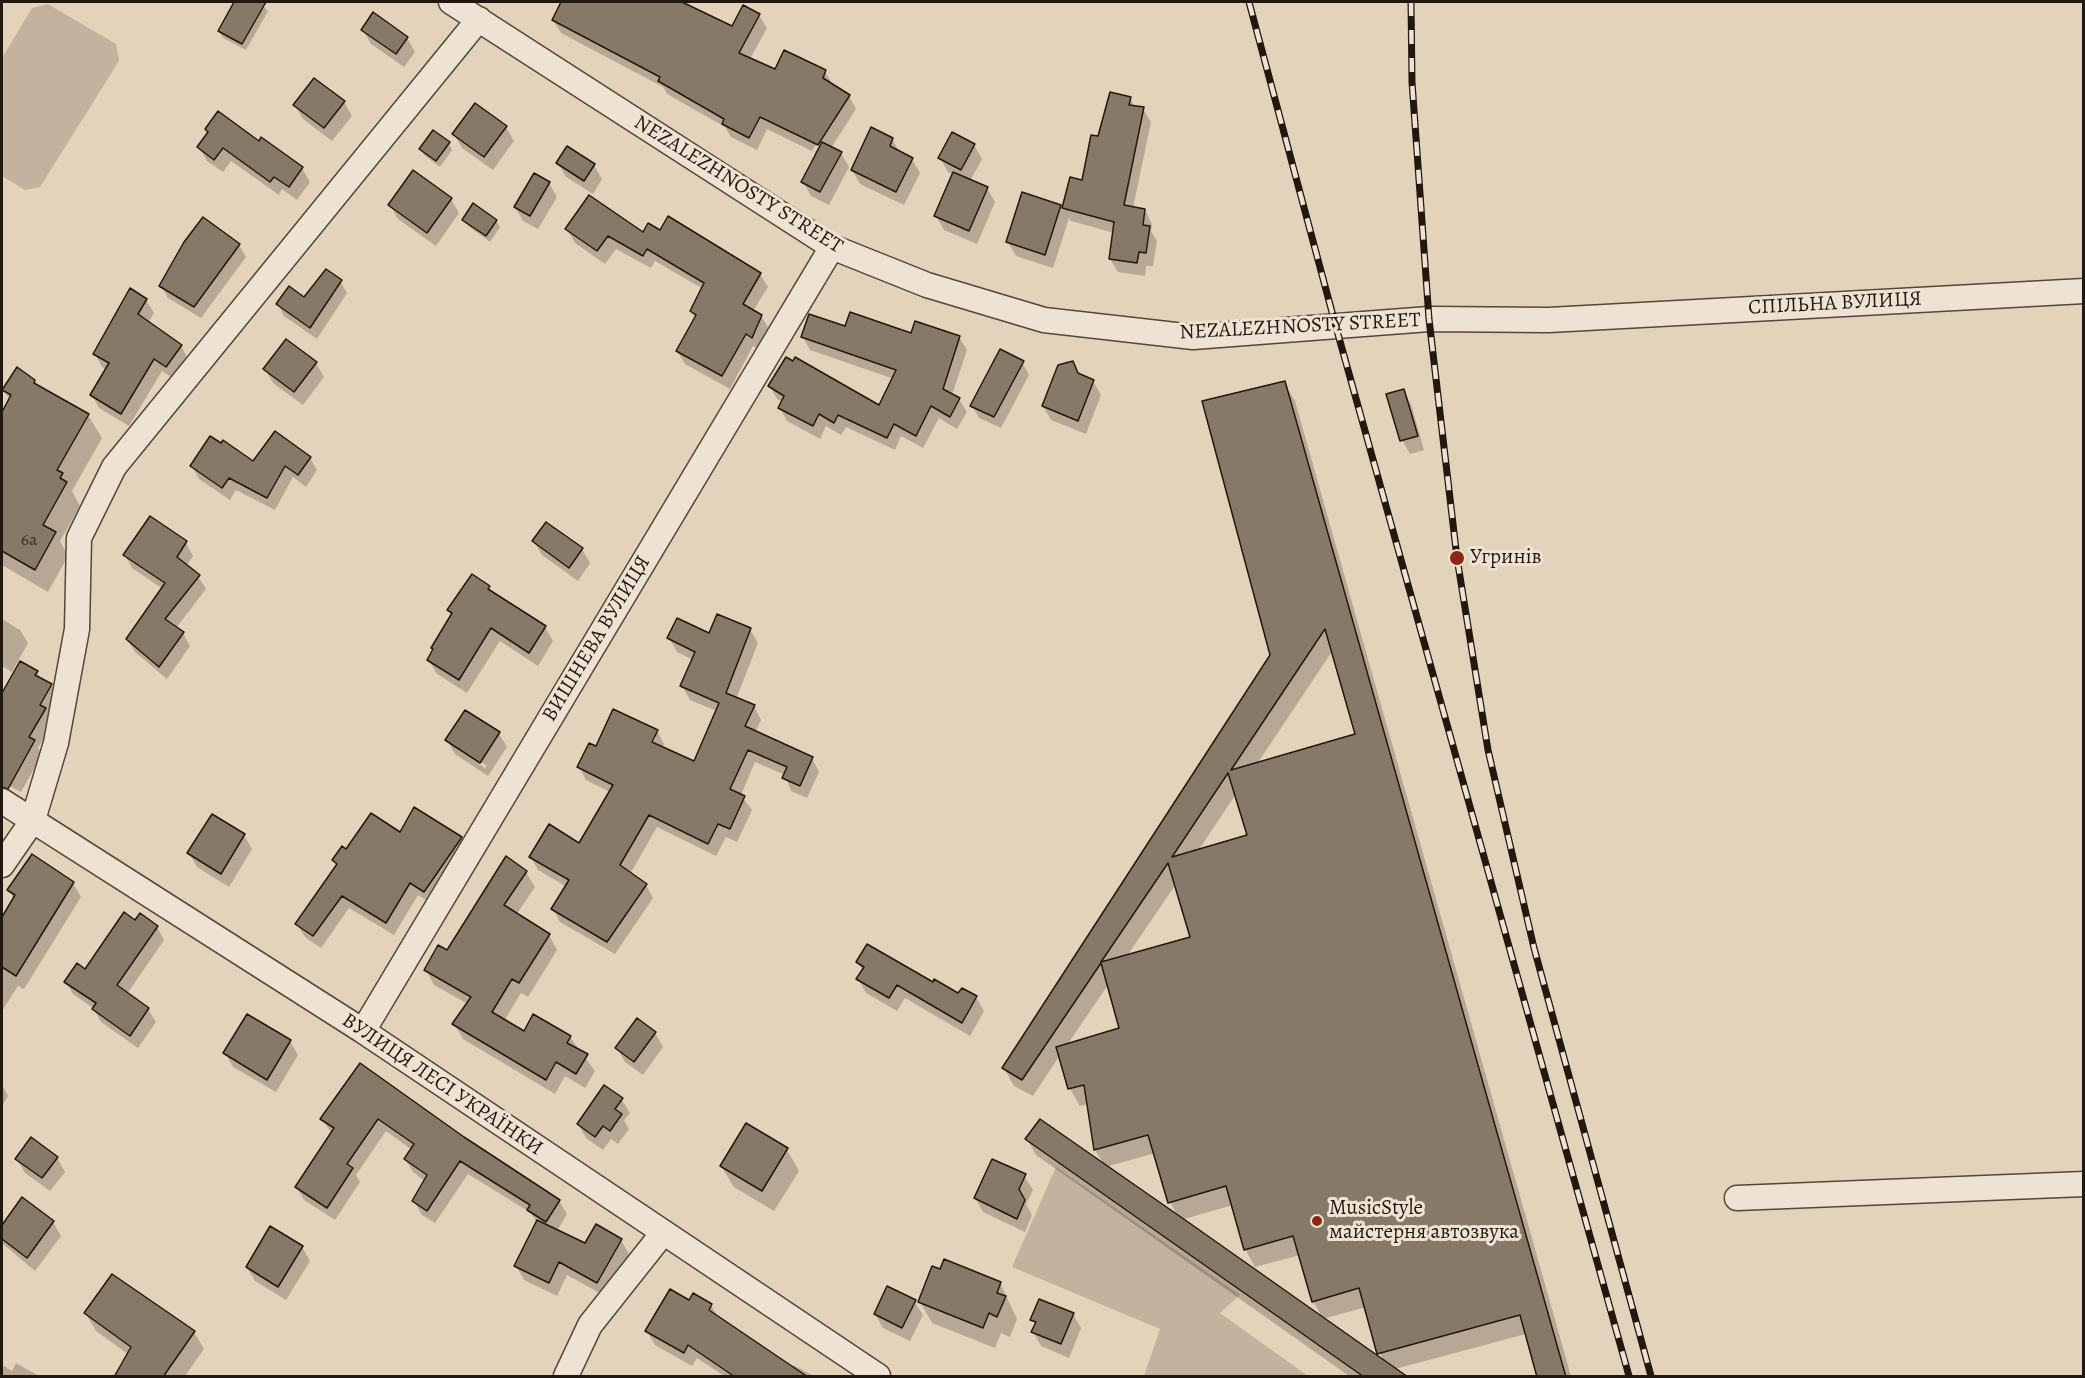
<!DOCTYPE html>
<html>
<head>
<meta charset="utf-8">
<style>
  body { margin:0 }
  #map { position:relative; width:2085px; height:1378px; overflow:hidden; background:#e4d3bb; font-family:Alegreya,serif }
  canvas { display:block }
  .frame { position:absolute; inset:0; border:3px solid #22180f; pointer-events:none }
</style>
</head>
<body>
<div id="map">
<canvas width="2085" height="1378"></canvas>
<div class="frame"></div>
</div>
<script>
const ctx = document.querySelector('canvas').getContext('2d');
ctx.lineJoin = 'round';
function fillPath(path, color) { ctx.fillStyle = color; ctx.fill(path, 'evenodd'); }
const toPath = rows => new Path2D(rows.map(r => 'M' + r).join(''));
function strokePath(path, color, width, dash) { ctx.strokeStyle = color; ctx.lineWidth = width; ctx.lineCap = dash ? 'butt' : 'round'; ctx.setLineDash(dash || []); ctx.stroke(path); }
function drawText(font, color, halo, rows, align = 'center') {
  ctx.font = font + ' Alegreya,serif'; ctx.lineWidth = 6; ctx.setLineDash([]); ctx.textBaseline = 'middle'; ctx.strokeStyle = halo; ctx.fillStyle = color; for (const [text, x, y, turn = 0] of rows) {
    ctx.save(); ctx.translate(x, y); ctx.rotate((+turn || 0) * Math.PI / 180); ctx.textAlign = isNaN(turn) ? turn : align; if (halo) ctx.strokeText(text, 0, 0); ctx.fillText(text, 0, 0); ctx.restore();
  }
}
fillPath(toPath([
  [48,4,116,44,119,61,40,187,25,190,2,176,2,58,32,8],
  [1056,1167,1240,1295,1220,1313,1308,1376,1144,1376,1160,1329,1012,1267]
]), '#c3b39e');
fillPath(toPath([
  [236,2,259,2,268,11,246,50,223,38,219,31],
  [563,2,578,2,586,6,589,2,679,2,733,28,759,15,767,28,750,59,776,71,825,72,833,85,849,96,856,109,831,148,841,153,849,167,829,205,811,196,803,182,818,154,767,129,757,150,731,137,725,127,667,94,663,87,561,33,553,20],
  [845,100,848,100,815,152,812,151],
  [363,30,407,38,415,52,404,67,371,44],
  [1130,98,1135,108,1143,109,1151,122,1133,208,1145,210,1152,224,1151,231,1157,241,1153,266,1146,266,1145,276,1118,272,1110,259,1114,233,1071,221,1069,218,1053,268,1016,256,1008,242,1060,206,1063,210,1071,179,1083,182,1099,138],
  [344,102,352,116,332,141,303,119,295,105],
  [506,127,514,141,493,170,462,148,454,134],
  [892,139,900,153,912,159,920,173,904,205,860,184,852,170],
  [259,143,302,168,310,182,297,200,282,189,279,195,231,161,223,172,207,161,199,147],
  [449,144,452,150,440,167,424,155,421,149],
  [974,145,982,159,970,181,987,188,995,202,977,244,944,230,936,216,954,175,948,172,940,158],
  [558,163,594,165,602,179,593,194,566,177],
  [549,183,557,197,538,229,523,221,515,207],
  [451,199,459,213,436,246,398,219,390,205],
  [464,220,496,221,500,227,490,242,468,226],
  [567,229,644,234,660,232,760,274,768,287,753,311,761,316,769,329,760,350,753,346,730,389,685,364,677,351,695,318,691,311,703,289,655,261,651,268,616,249,605,264,575,243],
  [239,245,246,257,201,318,168,298,161,286],
  [340,281,347,293,317,339,284,316,278,304,305,299],
  [146,300,154,313,148,323,181,346,188,359,174,379,162,371,129,426,99,408,92,395,107,370,102,367,95,354],
  [846,328,959,337,967,350,952,395,959,399,967,412,957,429,939,418,923,448,901,436,895,450,846,427,841,435,826,426,820,439,787,421,780,408,783,402,777,399,770,386,880,407,894,379,810,350,803,337],
  [1022,362,1029,375,1001,428,979,418,972,406],
  [316,363,324,377,303,405,273,383,265,369],
  [1073,363,1080,376,1093,381,1101,395,1086,434,1051,420,1043,406],
  [34,381,38,387,88,415,102,438,72,491,80,506,60,541,68,556,48,592,2,565,2,452,10,437,2,423,2,415,10,400,4,390],
  [1284,383,1295,401,1571,1376,1539,1376,1526,1334,1395,1369,1405,1376,1349,1376,1036,1155,1027,1139,1105,1166,1095,1150,1088,1104,1080,1106,1070,1089,1060,1055,1033,1096,1014,1086,1004,1068,1272,656],
  [1333,650,1357,735,1257,764],
  [1236,794,1249,836,1198,851],
  [1176,884,1192,938,1127,956],
  [1108,985,1121,1030,1067,1045],
  [1155,1153,1170,1202,1179,1218,1106,1167],
  [1233,1205,1245,1249,1255,1267,1300,1255,1313,1301,1323,1319,1366,1307,1383,1361,1181,1220],
  [1403,391,1411,404,1424,450,1410,454,1402,440],
  [310,458,317,470,306,487,293,477,275,510,236,490,230,500,199,479,192,466],
  [547,524,582,549,590,563,578,581,542,555,534,542],
  [186,543,193,556,186,566,198,576,206,589,176,628,183,633,190,646,167,679,135,652,127,639,163,589,132,568,125,555],
  [489,587,493,594,545,627,553,641,538,666,500,641,467,693,437,674,429,660,452,616,449,610],
  [2,619,20,630,28,643,12,672,2,666],
  [750,629,758,643,736,699,754,706,761,720,755,733,812,758,819,772,807,798,791,791,785,775,755,762,741,795,752,810,737,842,726,837,716,856,657,827,630,874,646,885,653,898,615,954,560,922,553,909,567,887,538,870,531,857,580,845,610,792,586,780,579,767,596,748,657,731,664,744,662,748,694,763,717,711,690,700,682,686,693,660,677,652,669,638],
  [653,737,656,737,650,749],
  [21,663,37,672,41,680,51,685,58,699,48,716,52,723,38,748,42,755,21,792,6,784,2,776,2,696],
  [499,734,507,747,488,776,455,754,447,740],
  [457,746,487,766,485,768,457,749],
  [400,834,461,838,469,851,432,904,418,895,394,935,349,908,321,948,305,937,297,924,337,867,333,860,347,851],
  [244,835,252,849,229,887,197,867,189,853],
  [526,872,535,887,516,915,549,935,557,950,528,997,521,993,504,1021,524,1033,534,1016,570,1037,595,1071,585,1088,565,1076,555,1094,463,1039,454,1024,468,1004,434,985,426,970],
  [73,883,81,897,24,989,18,986,2,1011,2,920,14,899,9,891],
  [136,922,157,927,164,940,127,994,148,1009,156,1022,138,1048,101,1022,93,1008,73,994,66,982,85,971],
  [857,962,933,984,959,995,976,997,984,1011,970,1036,905,998,897,1011,866,993,858,979,863,971],
  [655,1033,663,1047,643,1075,625,1062,617,1048],
  [290,1041,298,1055,276,1092,233,1067,225,1053],
  [360,1065,464,1138,559,1201,567,1214,557,1231,585,1245,621,1240,629,1254,605,1296,567,1275,557,1296,524,1280,516,1266,537,1223,531,1213,468,1174,435,1223,422,1215,414,1201,425,1181,413,1172,405,1159,412,1150,386,1131,356,1175,360,1182,335,1220,304,1200,297,1187,332,1134,322,1119],
  [2,1085,8,1096,2,1106],
  [622,1100,630,1113,624,1120,629,1129,618,1144,611,1139,603,1150,586,1138,578,1124],
  [787,1150,799,1171,774,1211,734,1187,721,1166],
  [57,1158,65,1172,50,1191,25,1173,17,1159],
  [1024,1176,1033,1190,1026,1204,1032,1215,1025,1232,983,1212,975,1198],
  [22,1199,53,1222,61,1236,35,1271,2,1243,2,1227],
  [302,1247,310,1261,286,1300,255,1281,247,1267],
  [1000,1283,1017,1319,1010,1337,1001,1333,995,1348,932,1323,920,1302],
  [914,1301,923,1315,910,1341,883,1328,875,1314],
  [689,1302,711,1305,719,1319,792,1368,793,1365,814,1376,724,1376,697,1358,692,1366,655,1345,647,1331],
  [86,1314,194,1332,204,1349,185,1376,115,1376,128,1354,96,1331],
  [1073,1314,1081,1328,1069,1358,1041,1346,1033,1332,1036,1326,1032,1320],
  [16,1363,39,1376,2,1376,2,1365,12,1371]
]), '#0003');
const building = toPath([
  [234,2,266,2,242,44,218,31,234,2],
  [561,2,682,2,732,26,743,5,760,14,739,53,775,69,784,50,826,70,823,78,850,95,818,145,760,117,749,138,722,124,724,119,658,81,660,77,552,20,561,2],
  [373,12,408,37,396,54,361,30,373,12],
  [314,78,345,101,324,128,293,105,314,78],
  [1110,92,1131,97,1129,105,1144,107,1124,205,1145,209,1143,225,1150,226,1146,253,1139,252,1137,263,1109,259,1114,222,1062,208,1070,177,1082,180,1091,135,1098,136,1110,92],
  [475,103,507,126,484,157,452,134,475,103],
  [218,111,259,141,261,137,303,167,289,187,274,177,270,182,223,148,214,160,197,147,208,132,205,129,218,111],
  [871,127,893,138,890,146,913,158,896,192,851,170,871,127],
  [433,130,450,142,436,161,419,149,433,130],
  [952,132,975,144,961,170,938,158,952,132],
  [822,142,842,152,820,192,801,182,822,142],
  [567,146,595,164,584,181,556,163,567,146],
  [413,170,452,198,427,233,388,205,413,170],
  [953,172,988,187,969,231,934,216,953,172],
  [534,173,550,182,530,216,514,207,534,173],
  [1022,192,1061,205,1045,255,1006,242,1022,192],
  [589,195,643,232,648,223,660,230,668,216,761,273,743,304,762,315,752,338,746,334,722,376,676,351,696,315,690,311,704,283,647,249,643,256,608,236,597,251,565,229,589,195],
  [473,203,497,220,486,236,462,220,473,203],
  [203,217,240,244,194,307,159,286,184,242,203,217],
  [326,269,342,280,310,328,276,304,289,286,304,297,326,269],
  [130,288,147,299,138,314,182,345,166,367,154,359,121,414,90,395,109,363,93,354,130,288],
  [850,312,911,333,915,321,960,336,943,389,960,398,950,417,931,406,916,436,894,424,887,438,838,415,834,423,819,414,813,426,778,408,784,396,768,386,786,357,793,361,795,357,879,405,896,370,801,337,809,314,845,326,850,312],
  [286,339,317,362,294,392,263,369,286,339],
  [1000,349,1024,361,994,417,970,406,1000,349],
  [1073,361,1078,373,1094,380,1078,421,1042,406,1058,365,1073,361],
  [17,367,35,380,34,383,89,414,57,470,63,473,60,478,67,482,43,525,56,532,35,570,2,551,2,412,11,395,2,390,17,367],
  [1285,381,1566,1377,1537,1377,1520,1315,1377,1354,1359,1288,1312,1302,1293,1236,1244,1250,1226,1186,1168,1203,1148,1135,1094,1150,1084,1085,1068,1089,1056,1047,1119,1028,1101,963,1022,1080,1002,1068,1270,655,1202,401,1285,381],
  [1325,629,1355,734,1231,770,1325,629],
  [1228,773,1247,835,1172,857,1228,773],
  [1168,863,1190,937,1101,962,1168,863],
  [1404,389,1418,436,1400,441,1386,394,1404,389],
  [275,431,311,457,298,475,285,466,267,498,229,478,222,488,190,466,210,436,221,443,223,440,253,461,275,431],
  [150,516,187,541,177,557,200,575,165,619,184,632,159,667,126,639,165,583,123,555,150,516],
  [546,522,583,548,569,568,532,541,546,522],
  [472,574,490,586,488,589,546,626,529,653,491,628,459,680,427,660,433,649,431,648,452,613,447,610,472,574],
  [717,614,751,628,726,693,755,705,745,726,813,757,800,786,782,778,787,767,748,750,730,789,745,796,730,829,718,824,708,844,649,815,620,865,647,884,607,942,551,909,569,880,529,857,549,824,579,843,613,785,577,767,589,743,596,746,613,709,658,730,652,742,694,761,719,703,680,686,695,652,667,638,677,618,709,633,717,614],
  [20,661,38,671,35,675,52,684,40,705,46,708,29,737,35,740,8,789,2,787,2,693,20,661],
  [465,710,500,732,480,763,445,740,465,710],
  [414,807,462,837,424,892,410,883,386,923,342,896,313,936,295,924,337,864,332,860,342,846,346,849,371,813,400,832,414,807],
  [212,814,245,834,221,874,187,853,212,814],
  [32,854,74,882,16,976,2,967,2,917,15,895,7,890,32,854],
  [506,856,527,871,504,905,550,934,519,983,512,979,492,1012,524,1031,533,1014,571,1036,567,1043,588,1054,576,1074,556,1062,546,1080,452,1024,471,997,424,970,438,945,447,950,506,856],
  [124,912,135,920,140,913,158,926,117,985,149,1008,130,1036,92,1009,96,1003,64,982,77,963,85,969,124,912],
  [867,944,933,982,934,979,958,993,962,988,977,996,962,1023,897,985,889,998,856,979,864,967,856,962,867,944],
  [247,1014,291,1040,267,1080,223,1053,247,1014],
  [637,1018,656,1032,634,1062,615,1048,637,1018],
  [360,1063,464,1137,560,1200,546,1222,527,1210,530,1205,460,1161,427,1211,412,1201,427,1175,404,1159,414,1144,378,1119,347,1164,353,1168,327,1208,295,1187,334,1128,320,1119,360,1063],
  [604,1085,623,1098,615,1109,622,1114,610,1131,603,1126,595,1137,577,1124,604,1085],
  [1040,1119,1188,1222,1408,1377,1364,1377,1025,1139,1040,1119],
  [746,1123,788,1148,762,1191,720,1166,746,1123],
  [31,1137,58,1157,42,1178,15,1159,31,1137],
  [992,1159,1026,1174,1019,1189,1025,1200,1017,1219,974,1198,992,1159],
  [22,1197,54,1221,27,1258,2,1239,2,1225,22,1197],
  [537,1220,585,1243,596,1224,622,1239,597,1283,559,1262,549,1283,514,1266,537,1220],
  [270,1226,303,1246,278,1287,246,1267,270,1226],
  [944,1259,1001,1282,997,1293,1006,1296,997,1317,989,1313,983,1328,918,1302,932,1266,940,1269,944,1259],
  [112,1274,195,1331,163,1377,114,1377,131,1347,84,1313,112,1274],
  [887,1286,916,1300,902,1328,874,1314,887,1286],
  [670,1289,689,1300,693,1293,712,1304,709,1310,808,1377,735,1377,688,1345,684,1353,645,1331,670,1289],
  [1039,1299,1074,1313,1061,1344,1031,1332,1036,1322,1030,1320,1039,1299]
]);
fillPath(building, '#877968');
strokePath(building, '#22180f', 1.5);
const minor = toPath([
  [451,2,832,247,927,285,1044,320,1193,337,1429,319,1549,320,2084,291],
  [2,801,363,1031,878,1376],
  [2,865,33,820,56,743,77,629,79,538,114,467,479,19],
  [363,1031,832,247],
  [1737,1198,2084,1184],
  [566,1376,590,1325,663,1233]
]);
strokePath(minor, '#52473a', 27);
strokePath(minor, '#ede2d3', 24);
const rail = toPath([
  [1249,2,1336,327,1629,1376],
  [1411,2,1412,82,1429,319,1457,558,1488,750,1534,948,1651,1376]
]);
strokePath(rail, '#22180f', 7);
strokePath(rail, '#ede2d3', 4.5, [14]);
for (const [x, y, r, color] of [
  [1457,558,8,"#8f2418"],
  [1317,1221,6,"#8f2418"]
]) { const dot = new Path2D(); dot.arc(x, y, r, 0, 2 * Math.PI); ctx.fillStyle = color; ctx.fill(dot); strokePath(dot, '#ede2d3', 2); }
drawText('18px', '#3b3025', null, [
  ["6а",29,541]
]);
drawText('21px', '#22180f', '#ede2d3', [
  ["NEZALEZHNOSTY STREET",738,185,32],
  ["СПІЛЬНА ВУЛИЦЯ",1835,304,-3],
  ["NEZALEZHNOSTY STREET",1300,327,-3],
  ["ВИШНЕВА ВУЛИЦЯ",597,639,-59],
  ["ВУЛИЦЯ ЛЕСІ УКРАЇНКИ",442,1085,34]
]);
drawText('21px', '#22180f', '#ede2d3', [
  ["Угринів",1470,558],
  ["MusicStyle",1329,1209],
  ["майстерня автозвука",1329,1233]
], 'left');
</script>
</body>
</html>
